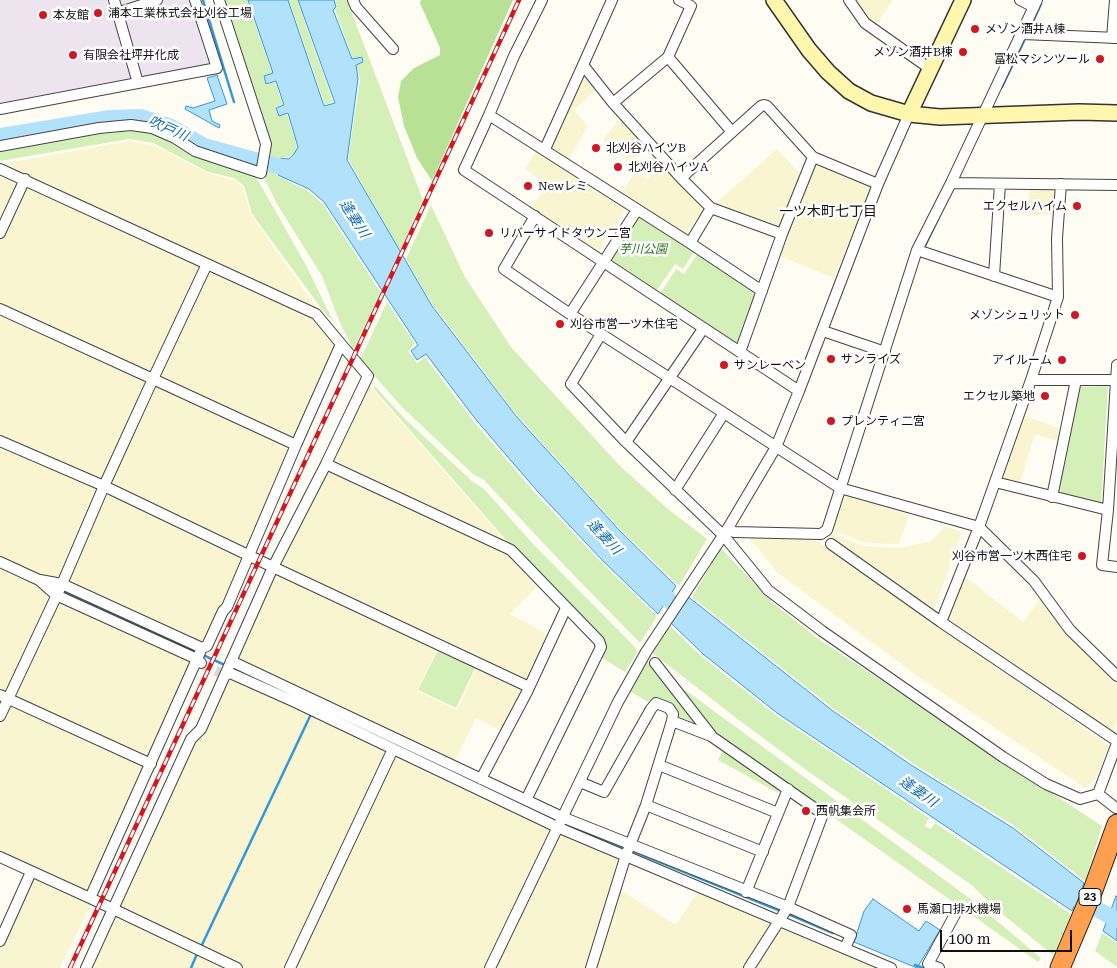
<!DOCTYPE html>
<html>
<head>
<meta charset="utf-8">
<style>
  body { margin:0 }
  #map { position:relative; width:1117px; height:968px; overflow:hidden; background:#fffdf3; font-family:"Roboto Serif",serif }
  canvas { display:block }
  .scale { position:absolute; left:940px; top:930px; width:132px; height:22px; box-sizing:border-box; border:2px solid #101010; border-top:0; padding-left:6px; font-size:15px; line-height:18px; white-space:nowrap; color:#101010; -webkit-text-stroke:4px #fff; paint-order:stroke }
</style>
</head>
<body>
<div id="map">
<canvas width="1117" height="968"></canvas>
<div class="scale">100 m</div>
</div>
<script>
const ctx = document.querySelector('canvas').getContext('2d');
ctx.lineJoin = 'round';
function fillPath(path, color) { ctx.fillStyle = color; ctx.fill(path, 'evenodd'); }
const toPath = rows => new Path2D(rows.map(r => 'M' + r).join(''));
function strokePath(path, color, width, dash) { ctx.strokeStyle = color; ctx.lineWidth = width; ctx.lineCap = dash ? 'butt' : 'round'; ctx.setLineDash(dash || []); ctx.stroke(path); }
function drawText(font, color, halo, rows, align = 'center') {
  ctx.font = font + ' "Roboto Serif","Noto Sans JP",serif'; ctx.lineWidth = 5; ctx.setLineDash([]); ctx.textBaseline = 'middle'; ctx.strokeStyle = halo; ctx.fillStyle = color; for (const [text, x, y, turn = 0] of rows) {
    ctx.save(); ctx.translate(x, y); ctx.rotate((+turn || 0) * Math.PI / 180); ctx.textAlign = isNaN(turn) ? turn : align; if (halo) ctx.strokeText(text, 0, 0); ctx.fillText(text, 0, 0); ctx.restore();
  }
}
fillPath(toPath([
  [0,0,191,0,213,65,131,78,0,103]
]), '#eee4ef');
fillPath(toPath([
  [855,0,893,0,876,24,868,20],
  [581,71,596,90,574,110,588,126,569,159,547,146],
  [620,118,645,147,631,164,603,140],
  [129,141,153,145,208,173,233,180,242,186,251,215,321,314,0,164],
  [538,149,626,208,598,251,532,208,546,184,525,169],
  [777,149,800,174,780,229,715,204],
  [662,163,704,208,685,236,621,193,637,170,647,179],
  [816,163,872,186,834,278,780,256],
  [0,173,20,182,0,227],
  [26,183,203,265,153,376,0,308,0,238],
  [1029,187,1056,187,1055,214,1029,214],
  [208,268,309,315,336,345,295,444,156,378],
  [0,312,151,380,104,484,0,438],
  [154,382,294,445,248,553,106,485],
  [367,383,512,549,327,463],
  [1019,414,1059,428,1057,441,1035,434,1020,483,998,477],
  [0,444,102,487,60,580,42,578,0,558],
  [326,465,504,551,537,587,510,614,549,635,526,685,277,565],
  [105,488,246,558,205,643,66,582],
  [843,492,909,515,899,544,865,543,831,530],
  [945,526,962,532,934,610,830,538,831,533,863,546,900,548,932,541],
  [748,536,814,539,1109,746,1096,778,1085,788,920,678,778,573],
  [0,566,37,582,50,600,6,694,0,692],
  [275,570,439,645,417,691,457,710,478,665,525,688,503,732,476,718,455,761,236,659],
  [962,574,1023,622,1041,598,1067,635,1117,684,1117,721,1113,733,946,618],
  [59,599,193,662,150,759,13,696],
  [228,677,390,751,287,968,246,968,117,907,192,740],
  [10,704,146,766,88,894,0,852,0,726],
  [394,753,552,827,486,968,294,968],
  [557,828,622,857,587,968,492,968],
  [33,877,91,904,60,968,0,968,0,948],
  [619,889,676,925,699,890,777,922,746,968,594,968],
  [113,916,227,968,92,968],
  [782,924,884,968,753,968]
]), '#f9f5d0');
fillPath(toPath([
  [223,0,247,0,272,73,263,76,266,85,275,82,283,105,275,107,278,116,287,114,294,137,297,147,294,154,289,157,281,157,280,161,271,158,269,144],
  [289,0,297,0,333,102,325,105],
  [335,0,347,0,423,200,400,250,348,159,360,79,356,65,364,62,362,56,353,59,335,10,337,7],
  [131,127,152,130,252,173,259,182,307,267,333,321,326,315,252,214,244,186,234,178,208,172,153,143,129,139,0,161,0,149],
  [268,170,277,172,276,175,308,191,323,204,381,293,353,350,338,318,322,276,277,204,265,179],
  [431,205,465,277,511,347,620,466,668,509,707,539,679,586,620,529,517,415,433,305,406,259],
  [635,212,694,252,683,269,675,264,657,290,607,257],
  [698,253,757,293,738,345,660,294,676,269,684,274],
  [387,302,415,344,408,351,417,363,425,357,475,423,536,494,601,562,657,616,640,643,562,563,483,479,474,475,403,408,360,360],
  [375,386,404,418,472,481,484,489,535,546,635,647,637,653,625,672,599,656,605,647,513,548,373,388],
  [1108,386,1101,505,1055,496,1076,387],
  [721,548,773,603,817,638,1102,826,1085,881,1013,825,914,764,834,709,692,597],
  [668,624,701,656,776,715,929,818,925,826,931,829,935,823,1071,914,1053,955,990,904,973,886,809,772,740,721,650,651],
  [440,646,477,664,456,708,418,690],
  [645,658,698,724,697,727,678,719,672,706,655,699,648,702,628,690],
  [673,681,972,900,1041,958,1038,962,713,732],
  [724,748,780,788,778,793,718,760],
  [1102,933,1117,943,1117,967,1095,951]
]), '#d5efb8');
fillPath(toPath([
  [421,0,513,0,432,181,417,158,404,126,398,97,401,81,414,68,440,55,440,48,420,3]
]), '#b8e195');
const water = toPath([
  [248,0,288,0,324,106,335,103,298,0,334,0,336,7,333,10,352,59,362,57,363,62,356,65,358,79,347,160,432,306,516,416,619,530,676,586,658,614,603,561,538,492,477,421,426,354,417,360,411,351,418,345,324,202,309,189,278,175,279,171,269,168,271,159,281,162,281,158,289,159,294,154,298,147,288,113,279,116,276,108,284,105,276,81,266,84,264,76,273,73,248,0],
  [217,75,227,104,209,110,212,121,220,125,219,128,185,109,186,106,193,108,215,101,207,78,217,75],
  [686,595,833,711,911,765,1013,828,1084,883,1072,911,777,713,703,654,669,621,686,595],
  [1116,896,1117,897,1117,941,1103,931,1116,896],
  [873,899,919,931,926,921,940,930,917,968,854,942,864,911,873,899]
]);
fillPath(water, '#b2e1fc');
strokePath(water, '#3198db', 1);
strokePath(toPath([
  [203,0,234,102],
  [1030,28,1041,4],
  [1002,87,1024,41],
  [925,246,939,217],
  [63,591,198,653],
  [203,655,227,666],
  [232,668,259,681],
  [416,754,474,781],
  [582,830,625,848],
  [630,850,783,912],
  [788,914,833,933],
  [200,949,312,712],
  [915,965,923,968],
  [191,968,197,954]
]), '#3198db', 2.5);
strokePath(toPath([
  [0,136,110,118,141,117,169,126,204,146,273,165,292,169],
  [652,584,689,619],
  [1058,888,1117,920]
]), '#b2e1fc', 16);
strokePath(toPath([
  [202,664,225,675]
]), '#dbd9d1', 10, [10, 5]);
const street = toPath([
  [114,0,138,83],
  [353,0,356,7,393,49],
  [612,0,583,65,613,103,681,178,711,208,690,243,762,291],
  [849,0,865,23,929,68],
  [1020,0,1034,7],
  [117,13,157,0],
  [1023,34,1117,38],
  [1112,38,1115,0],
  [668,57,732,132],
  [613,103,668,57,691,6,679,0],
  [0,109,217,68,195,0],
  [489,115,514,56,542,0],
  [0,146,99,128,131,125,152,128,175,138,195,151,261,173,266,144,219,0],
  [545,149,583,65],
  [0,169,207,264],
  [681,178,761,106,764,105,767,106,813,157,878,184],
  [951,183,1117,185],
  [711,208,782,234],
  [535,216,504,269,570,314,724,413,675,490],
  [0,233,25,179],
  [690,243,489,115,464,170,740,352],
  [917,250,1058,297],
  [994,276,1000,184],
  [0,309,153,379,296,445,341,344,316,314,207,264,153,379,104,486,62,584,202,648],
  [570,314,637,210],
  [823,331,885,352],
  [601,334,571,384,626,442,724,536,768,590,822,631,1003,757,1046,784,1080,799,1098,794],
  [341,344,368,376,326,464,273,567,529,687],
  [1117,365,1108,510,1102,565,1117,567],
  [1031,380,1117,380],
  [799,391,740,352,782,234,813,157],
  [724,413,840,488,979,527,995,482,1108,510],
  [0,441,104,486,273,567,201,729,191,739,86,968],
  [626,442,703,329],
  [326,464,511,550,599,641,601,647,526,800],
  [995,482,1031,380,1058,297,1057,238,1061,184],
  [1052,497,1076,380],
  [728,528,734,532,821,534,827,530,917,250,951,183,1037,0],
  [831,544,941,622],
  [0,562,39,580,56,595,197,659,201,663],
  [231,661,562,817,788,907,851,935,845,948],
  [655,663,711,735],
  [225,675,230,673,295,702,557,827,891,968],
  [1117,676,1070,630,1034,581,979,527,941,622,1117,741],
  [0,695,151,764],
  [0,716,62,584,40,580],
  [659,765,778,813],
  [481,779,527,692,566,608],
  [580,782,604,792,651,709,656,703,669,708,673,714,672,721],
  [1098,794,1117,743],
  [1098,794,1116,808],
  [646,805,763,852],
  [0,857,90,898,237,968],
  [746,892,788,789],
  [90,898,202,648,207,646,223,611,227,607,296,445],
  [0,941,31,872],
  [290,968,393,749],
  [490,968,618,702,646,652,728,528,776,447,799,391,878,184,909,114],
  [591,968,626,855,646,805,672,721,711,736,823,814,788,907,749,968],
  [939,968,928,964,958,909]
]);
const secondary = toPath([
  [774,0,809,50,828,72,849,91,871,103,909,114,940,117,1079,112,1117,113],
  [909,114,963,0]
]);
const highway = toPath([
  [1060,968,1093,890,1117,824]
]);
strokePath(street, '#434343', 12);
strokePath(secondary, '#323232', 18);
strokePath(highway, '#212121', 21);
strokePath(street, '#fff', 10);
strokePath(secondary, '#fff6ae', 15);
strokePath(highway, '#ffa051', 19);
const rail = toPath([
  [70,968,519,0]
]);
strokePath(rail, '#d01822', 4.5);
strokePath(rail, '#fff', 2.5, [8]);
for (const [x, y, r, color] of [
  [98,13,5,"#d01822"],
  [43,15,5,"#d01822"],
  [975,29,5,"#d01822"],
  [963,52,5,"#d01822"],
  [73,55,5,"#d01822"],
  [1100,59,5,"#d01822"],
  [596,148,5,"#d01822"],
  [618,167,5,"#d01822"],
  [528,186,5,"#d01822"],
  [1077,206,5,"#d01822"],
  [489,233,5,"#d01822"],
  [1075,315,5,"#d01822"],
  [560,324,5,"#d01822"],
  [831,359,5,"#d01822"],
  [1062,360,5,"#d01822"],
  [724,365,5,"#d01822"],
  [1045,396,5,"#d01822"],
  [831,421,5,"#d01822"],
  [1082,556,5,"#d01822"],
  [806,811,5,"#d01822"],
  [907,909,5,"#d01822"]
]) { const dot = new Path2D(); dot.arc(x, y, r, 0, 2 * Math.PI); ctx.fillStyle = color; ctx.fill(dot); strokePath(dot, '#fff', 2); }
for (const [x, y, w] of [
  [1090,897,22]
]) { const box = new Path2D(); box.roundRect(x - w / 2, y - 8.5, w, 17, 4); ctx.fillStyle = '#fff'; ctx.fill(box); strokePath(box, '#101010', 1); }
drawText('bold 11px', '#101010', null, [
  ["23",1090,897]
]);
drawText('12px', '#101010', '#fff', [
  ["浦本工業株式会社刈谷工場",108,13],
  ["本友館",53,15],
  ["メゾン酒井A棟",985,29],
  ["メゾン酒井B棟",953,52,"right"],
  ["有限会社坪井化成",83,55],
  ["冨松マシンツール",1090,59,"right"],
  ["北刈谷ハイツB",606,148],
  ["北刈谷ハイツA",628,167],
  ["Newレミ",538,186],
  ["エクセルハイム",1067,206,"right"],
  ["リバーサイドタウン二宮",499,233],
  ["メゾンシュリット",1065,315,"right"],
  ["刈谷市営一ツ木住宅",570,324],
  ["サンライズ",841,359],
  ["アイルーム",1052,360,"right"],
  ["サンレーベン",734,365],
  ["エクセル築地",1035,396,"right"],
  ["プレンティ二宮",841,421],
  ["刈谷市営一ツ木西住宅",1072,556,"right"],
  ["西帆集会所",816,811],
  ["馬瀬口排水機場",917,909]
], 'left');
drawText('italic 12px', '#2b7018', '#fff', [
  ["芋川公園",643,249]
]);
drawText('italic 14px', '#0b69b1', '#fff', [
  ["吹戸川",168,129,24],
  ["逢妻川",354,219,57],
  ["逢妻川",604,537,47],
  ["逢妻川",918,792,35]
]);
drawText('14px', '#101010', '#fff', [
  ["一ツ木町七丁目",828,212]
]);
</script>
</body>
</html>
